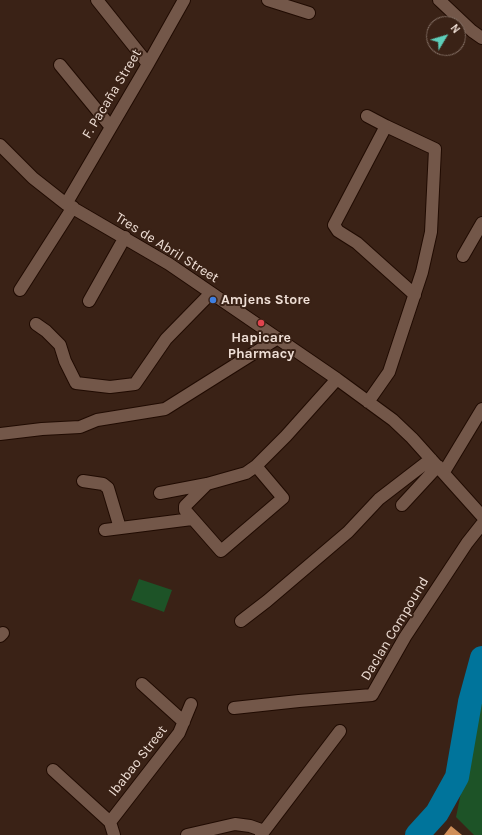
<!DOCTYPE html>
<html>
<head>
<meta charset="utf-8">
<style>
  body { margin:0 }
  #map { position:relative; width:482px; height:835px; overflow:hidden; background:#3a2216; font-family:Karla,sans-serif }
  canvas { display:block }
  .north { position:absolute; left:426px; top:16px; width:40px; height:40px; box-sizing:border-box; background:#3a2216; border:1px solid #826e63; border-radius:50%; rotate:52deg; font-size:11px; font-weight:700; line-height:16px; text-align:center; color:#efdfd6 }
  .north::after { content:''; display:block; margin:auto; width:14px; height:18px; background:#5dceb9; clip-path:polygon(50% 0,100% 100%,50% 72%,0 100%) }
</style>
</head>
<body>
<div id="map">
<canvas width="482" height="835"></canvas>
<div class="north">N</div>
</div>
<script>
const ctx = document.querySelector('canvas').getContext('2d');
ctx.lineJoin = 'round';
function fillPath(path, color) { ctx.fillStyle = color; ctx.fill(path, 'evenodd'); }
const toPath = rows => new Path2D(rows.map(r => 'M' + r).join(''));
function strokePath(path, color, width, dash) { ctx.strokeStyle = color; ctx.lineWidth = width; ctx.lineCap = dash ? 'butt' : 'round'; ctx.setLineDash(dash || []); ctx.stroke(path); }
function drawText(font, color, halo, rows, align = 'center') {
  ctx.font = font + ' Karla,sans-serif'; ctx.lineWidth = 4; ctx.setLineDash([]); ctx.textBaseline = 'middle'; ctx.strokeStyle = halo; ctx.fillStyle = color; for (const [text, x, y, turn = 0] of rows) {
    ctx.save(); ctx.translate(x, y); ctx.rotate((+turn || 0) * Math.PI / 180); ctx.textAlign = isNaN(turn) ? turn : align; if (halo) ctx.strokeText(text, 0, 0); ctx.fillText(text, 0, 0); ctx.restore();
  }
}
fillPath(toPath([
  [139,579,172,590,164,612,131,600],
  [482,690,482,835,474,835,456,817]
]), '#1d5327');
strokePath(toPath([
  [417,835,437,813,457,777,470,702,482,658]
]), '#00749b', 24);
fillPath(toPath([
  [451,826,462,835,444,835]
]), '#cf8e58');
const minor = toPath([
  [97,0,148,64],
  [268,0,309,13],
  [439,0,472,31,482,38],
  [60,65,110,126],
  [367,116,386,126,435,149,431,232,422,272,389,372,368,402],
  [386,126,334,225,338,231,357,243,415,295],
  [0,145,33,178,66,204,169,264,337,379,393,420,412,438,482,516],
  [66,204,148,64,184,0],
  [463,256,482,223],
  [20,290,73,207],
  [89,301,125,237],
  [36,324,46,331,60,345,65,361,76,383,110,387,135,384,166,339,211,293],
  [0,434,42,429,80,427,97,420,165,409,278,338],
  [444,472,482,409],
  [83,481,103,484,108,488,120,528],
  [207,484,185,506,185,510,221,551,283,498,256,466],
  [160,493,207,484,246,473,256,466,286,436,337,379],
  [402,505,438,466],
  [105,530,192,519],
  [241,621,267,601,348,532,379,499,431,459],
  [0,636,3,633],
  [142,684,184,722],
  [234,708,299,701,372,695,405,637,467,543,482,524],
  [53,770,110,822],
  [114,835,110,822,179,733,191,704],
  [187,835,235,824,250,826,264,831],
  [261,835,340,731]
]);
strokePath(minor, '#200b02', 14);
strokePath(minor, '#735749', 12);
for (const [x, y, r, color] of [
  [213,300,4,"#3f7fe0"],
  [261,323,4,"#e0444e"]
]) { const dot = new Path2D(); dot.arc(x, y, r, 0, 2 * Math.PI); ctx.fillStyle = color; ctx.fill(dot); strokePath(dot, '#3a2216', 1.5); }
drawText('14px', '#efdfd6', '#3a2216', [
  ["F. Pacaña Street",112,94,-59],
  ["Tres de Abril Street",167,248,32],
  ["Daclan Compound",395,629,-59],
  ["Ibabao Street",138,761,-52]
]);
drawText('bold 14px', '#efdfd6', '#3a2216', [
  ["Amjens Store",221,300],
  ["Hapicare",261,338,"center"],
  ["Pharmacy",261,354,"center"]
], 'left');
</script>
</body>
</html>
